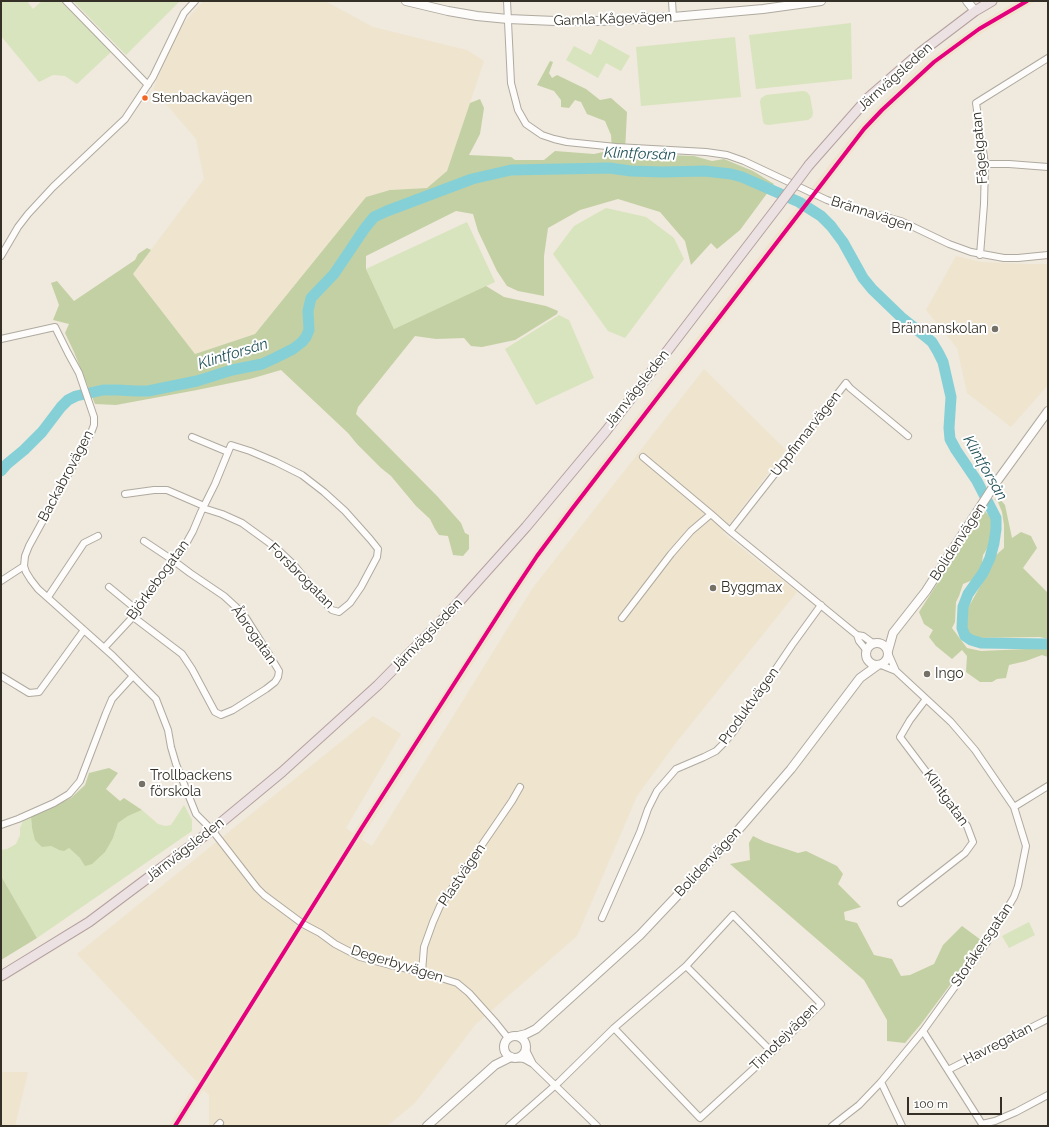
<!DOCTYPE html>
<html>
<head>
<meta charset="utf-8">
<style>
  body { margin:0 }
  #map { position:relative; width:1049px; height:1127px; overflow:hidden; background:#f0e9dd; font-family:Raleway,sans-serif }
  canvas { display:block }
  .frame { position:absolute; inset:0; border:2px solid #343027; pointer-events:none }
  .scale { position:absolute; left:907px; top:1097px; width:95px; height:18px; box-sizing:border-box; border:2px solid #343027; border-top:0; padding-left:5px; font-size:12px; line-height:14px; white-space:nowrap; color:#343027; -webkit-text-stroke:3px #fff; paint-order:stroke }
</style>
</head>
<body>
<div id="map">
<canvas width="1049" height="1127"></canvas>
<div class="frame"></div>
<div class="scale">100 m</div>
</div>
<script>
const ctx = document.querySelector('canvas').getContext('2d');
ctx.lineJoin = 'round';
function fillPath(path, color) { ctx.fillStyle = color; ctx.fill(path, 'evenodd'); }
const toPath = rows => new Path2D(rows.map(r => 'M' + r).join(''));
function strokePath(path, color, width, dash) { ctx.strokeStyle = color; ctx.lineWidth = width; ctx.lineCap = dash ? 'butt' : 'round'; ctx.setLineDash(dash || []); ctx.stroke(path); }
function drawText(font, color, halo, rows, align = 'center') {
  ctx.font = font + ' Raleway,sans-serif'; ctx.lineWidth = 4; ctx.setLineDash([]); ctx.textBaseline = 'middle'; ctx.strokeStyle = halo; ctx.fillStyle = color; for (const [text, x, y, turn = 0] of rows) {
    ctx.save(); ctx.translate(x, y); ctx.rotate((+turn || 0) * Math.PI / 180); ctx.textAlign = isNaN(turn) ? turn : align; if (halo) ctx.strokeText(text, 0, 0); ctx.fillText(text, 0, 0); ctx.restore();
  }
}
fillPath(toPath([
  [203,1,325,1,373,27,467,50,484,61,447,171,427,188,390,190,366,197,255,334,195,354,133,274,204,179,196,139,153,89,178,30],
  [1017,1,1036,1,982,33,937,65,886,113,868,132,848,157,576,511,540,559,361,839,372,846,452,718,532,589,704,369,786,450,723,533,797,592,675,744,637,796,577,936,476,1024,415,1103,387,1126,209,1126,209,1095,203,1090,180,1126,169,1126,197,1082,77,954,373,716,401,734,346,828,353,833,533,554,568,506,840,151,860,126,879,106,912,75,931,58,977,25],
  [956,256,981,262,1026,264,1048,264,1048,385,1011,427,967,393,957,348,926,310],
  [1,1072,28,1072,15,1126,1,1126]
]), '#efe4ce');
fillPath(toPath([
  [1,1,27,1,33,9,42,1,61,1,111,52,77,84,65,76,53,75,39,82,1,36],
  [73,1,180,1,126,55],
  [851,23,852,79,756,89,749,35],
  [735,37,741,97,641,106,636,47],
  [599,39,630,56,621,71,606,63,598,78,566,60,574,46,591,55],
  [803,91,807,92,810,96,813,113,812,117,808,120,768,125,764,124,763,121,760,102,761,98,766,95],
  [606,208,646,217,674,238,684,259,625,338,608,331,553,254,574,226],
  [467,222,495,282,394,329,366,269],
  [559,315,569,320,594,378,536,405,505,349],
  [184,805,192,820,192,831,37,938,1,876,1,850,7,849,16,844,20,835,20,828,23,821,31,817,32,828,51,846,59,850,69,848,80,858,113,838,118,823,128,816,142,810,158,824,165,826,171,825],
  [1029,922,1035,935,1009,948,1002,936]
]), '#d8e4bd');
fillPath(toPath([
  [550,61,553,62,549,73,552,78,557,75,586,89,600,100,611,98,627,112,625,151,639,153,657,159,667,155,694,156,712,161,724,159,753,171,774,184,740,230,717,249,711,243,691,265,685,241,660,212,618,199,580,210,548,228,544,256,544,296,518,291,507,286,497,271,478,231,473,214,456,211,366,256,366,269,394,329,486,286,504,297,546,306,558,311,557,314,515,340,482,347,471,346,464,338,436,339,415,336,358,407,356,414,438,497,461,523,465,533,469,535,469,549,463,556,453,555,448,536,439,535,435,529,430,519,416,506,391,476,381,468,357,444,348,433,281,370,250,379,197,390,116,405,95,404,74,352,65,333,69,324,53,320,59,305,51,283,57,281,74,301,135,260,138,254,147,248,151,250,133,274,195,354,255,334,366,197,390,190,427,188,447,171,470,103,480,99,484,108,480,134,469,155,511,157,515,160,544,160,555,151,594,154,612,150,611,135,605,121,587,114,581,102,575,100,569,108,561,107,561,100,554,91,537,85],
  [999,498,1005,505,1012,538,1021,532,1031,536,1037,548,1023,568,1048,593,1048,639,1040,637,976,638,967,632,965,622,968,608,988,572,994,557,1004,548,1004,525,1002,512,998,502,994,499],
  [985,511,991,518,992,529,990,534,990,544,983,555,981,570,975,579,963,584,959,596,956,602,955,622,952,628,967,648,981,651,1048,648,1048,657,1042,655,1026,661,1009,665,1006,678,997,679,992,682,980,682,966,672,967,656,962,650,952,659,936,646,929,637,933,630,924,624,919,612,981,515],
  [109,768,118,773,106,789,120,801,124,798,142,810,128,816,118,823,113,838,105,852,92,864,85,866,80,858,69,848,64,851,59,850,51,846,42,847,35,840,32,828,31,817,71,798,85,785,89,773],
  [753,836,765,842,798,853,806,851,837,866,843,874,838,884,861,907,844,912,845,920,857,923,874,955,892,959,901,976,910,975,934,964,943,945,962,926,981,940,953,981,921,1024,905,1043,887,1041,887,1020,864,980,730,864,750,860,749,843],
  [1,876,37,938,1,960]
]), '#c3d0a3');
strokePath(toPath([
  [1,471,7,464,24,450,42,432,61,407,68,400,76,396,103,390,118,390,135,391,148,391,197,381,232,370,262,364,275,358,293,349,302,342,306,337,309,330,308,311,311,298,334,274,365,228,374,217,387,211,472,179,511,170,609,168,631,171,663,172,705,171,731,174,742,177,799,202,821,216,831,226,843,242,863,278,872,289,901,317,926,337,932,342,938,352,943,362,951,397,949,428,950,439,956,450,977,481,996,518,996,529,994,543,990,558,983,573,968,594,963,607,962,628,965,636,971,640,981,643,1048,644]
]), '#85d0d7', 11);
const street = toPath([
  [66,1,148,85],
  [507,1,511,83,518,110,526,124,542,135,554,139,567,142,616,147,706,152,727,155,744,161,827,200,844,206,901,221,949,244,971,252,1004,258,1018,258,1048,255],
  [672,1,673,17],
  [985,164,1009,164,1048,167],
  [980,255,984,204,985,164,976,103,1048,58],
  [1,256,18,227,28,214,53,187,125,119,153,77,184,13,195,1],
  [1,339,55,327,68,353,79,373,94,417,94,425,91,433,29,546,25,556,24,566,26,572,31,580,38,589,113,656,156,699,168,730,171,747,176,764,196,814,212,830,257,888,264,895,303,924,320,933,335,944,360,957,390,965,422,972,457,983,469,993,496,1023,508,1038],
  [192,437,228,452],
  [643,457,711,514],
  [125,494,154,490,167,490,204,506],
  [1,581,24,566],
  [109,587,137,610],
  [48,597,84,543,98,536],
  [132,616,182,654,192,669,215,712,221,715,233,710,266,689,275,682,278,677,279,671,270,656,246,618,236,607,224,596,190,573,174,561,144,541],
  [622,618,671,554,691,531,711,514,730,531],
  [857,635,859,641,867,651],
  [874,644,863,636,857,635,730,531,846,383,850,388,908,436],
  [104,648,130,620,183,549,193,531,201,512,215,484,231,445,250,451,276,462,302,475,324,492,345,511,370,539,378,549,377,557,361,587,350,603,339,612,332,610,323,601,294,565,275,547,242,523,222,514,203,508],
  [881,665,896,671],
  [1,676,29,693,39,692,84,630],
  [1014,807,1048,786],
  [1,825,18,819,54,803,69,794,80,781,106,713,112,699,133,676],
  [901,903,965,853,973,842,967,826,900,737,910,720,926,699],
  [602,918,640,832,648,809,657,791,676,769,704,757,716,751,724,743,734,731,792,645,821,605],
  [686,966,772,1052],
  [422,972,424,947,433,922,440,906,512,801,520,787],
  [923,1031,982,1124,995,1121,1016,1112,1048,1095],
  [526,1050,533,1064,597,1126],
  [515,1058,524,1059,533,1064],
  [948,1070,1048,1019],
  [881,1082,902,1126],
  [217,1126,220,1123],
  [509,1126,559,1082,614,1028,686,966,733,915,821,1004,772,1052,700,1118,614,1028],
  [832,1126,859,1105,881,1082,923,1031,987,942,1014,897,1018,886,1026,846,1014,807,975,750,951,722,896,671,889,655]
]);
const secondary = toPath([
  [406,1,448,11,477,16,508,19,555,21,599,21,673,17,763,9,821,1],
  [967,1,975,11],
  '866 654a11 11 0 1 1 22 0a11 11 0 1 1-22 0Z',
  [888,651,893,633,926,591,995,484,1048,411],
  '504 1047a11 11 0 1 1 22 0a11 11 0 1 1-22 0Z',
  [518,1036,526,1034,536,1029,640,935,727,843,791,769,860,678,878,665],
  [427,1126,495,1065,511,1057]
]);
const primary = toPath([
  [809,165,868,98,921,52,975,11,992,1],
  [1,976,89,922,212,830,282,772,378,685,449,613,526,527,606,431,779,205]
]);
strokePath(street, '#afaaa0', 8);
strokePath(secondary, '#afaaa0', 10);
strokePath(primary, '#b5a19f', 11);
strokePath(street, '#fdfcfa', 6);
strokePath(secondary, '#fdfcfa', 8);
strokePath(primary, '#ede2e3', 9);
const primaryBridge = toPath([
  [779,205,809,165]
]);
strokePath(primaryBridge, '#b5a19f', 11, []);
strokePath(primaryBridge, '#ede2e3', 9);
strokePath(toPath([
  [175,1126,361,829,511,595,537,556,572,509,864,129,882,110,934,62,979,29,1027,1]
]), '#e5007d', 4);
for (const [x, y, r, color] of [
  [145,98,3.5,"#f26522"],
  [995,329,4,"#767167"],
  [713,588,4,"#767167"],
  [927,674,4,"#767167"],
  [142,784,4,"#767167"]
]) { const dot = new Path2D(); dot.arc(x, y, r, 0, 2 * Math.PI); ctx.fillStyle = color; ctx.fill(dot); strokePath(dot, '#fff', 1.5); }
drawText('13px', '#343027', '#fff', [
  ["Stenbackavägen",152,98]
], 'left');
drawText('14px', '#343027', '#fff', [
  ["Gamla Kågevägen",613,19,-2],
  ["Järnvägsleden",895,77,-42],
  ["Fågelgatan",980,148,-95],
  ["Brännavägen",872,214,18],
  ["Järnvägsleden",637,389,-52],
  ["Uppfinnarvägen",806,434,-52],
  ["Backabrovägen",66,476,-62],
  ["Bolidenvägen",958,542,-57],
  ["Forsbrogatan",301,576,45],
  ["Björkebogatan",158,580,-54],
  ["Åbrogatan",254,635,55],
  ["Järnvägsleden",427,635,-46],
  ["Produktvägen",749,706,-54],
  ["Klintgatan",946,798,54],
  ["Järnvägsleden",185,850,-38],
  ["Bolidenvägen",708,862,-47],
  ["Plastvägen",462,875,-56],
  ["Storåkersgatan",982,945,-56],
  ["Degerbyvägen",397,964,17],
  ["Timotejvägen",784,1037,-45],
  ["Havregatan",998,1044,-27]
]);
drawText('14px', '#343027', '#fff', [
  ["Brännanskolan",987,329,"right"],
  ["Byggmax",721,588],
  ["Ingo",935,674],
  ["Trollbackens",150,776],
  ["förskola",150,792]
], 'left');
drawText('italic 15px', '#225259', '#fff', [
  ["Klintforsån",640,154,2],
  ["Klintforsån",233,354,-17],
  ["Klintforsån",985,468,60]
]);
</script>
</body>
</html>
